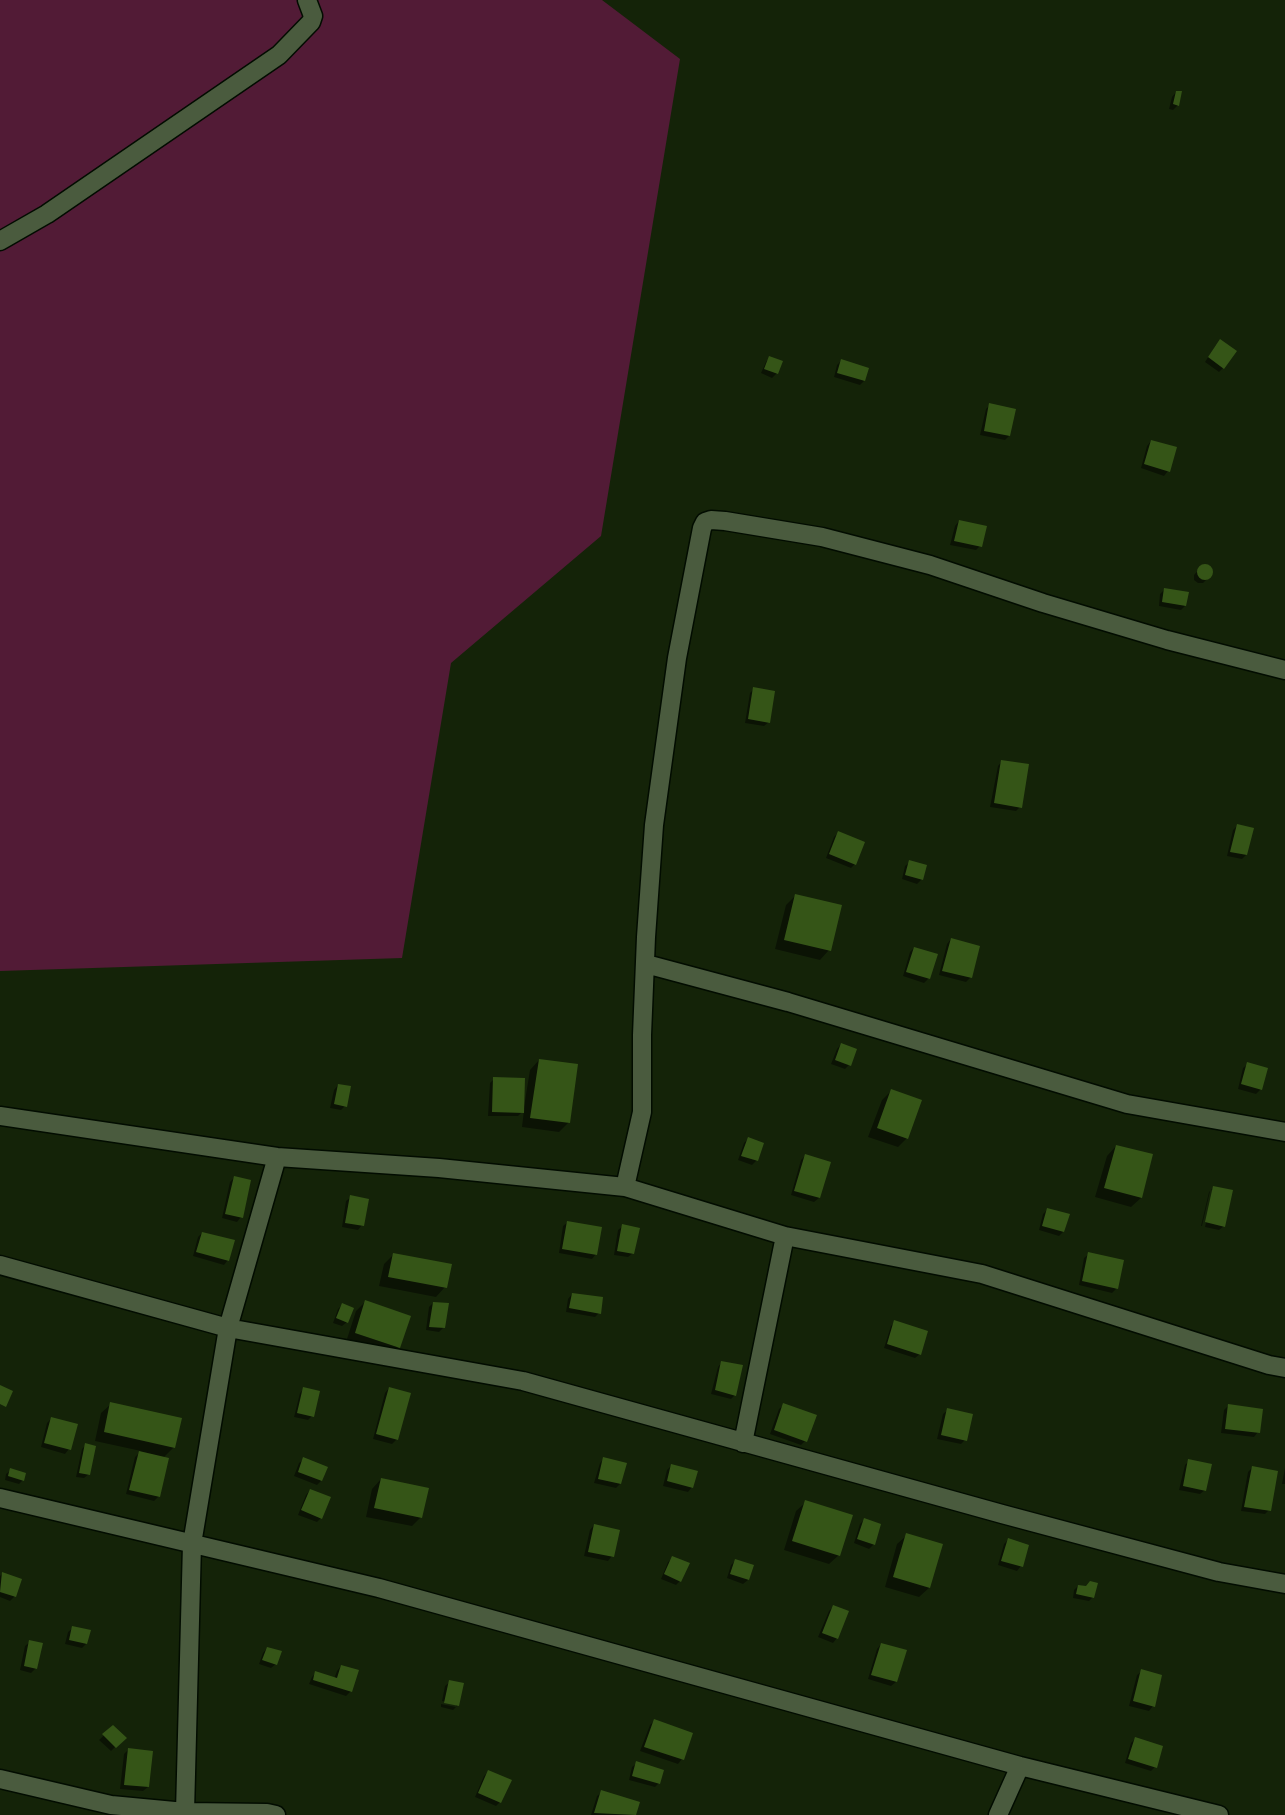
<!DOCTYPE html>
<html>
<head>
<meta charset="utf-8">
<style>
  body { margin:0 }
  canvas { display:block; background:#142308 }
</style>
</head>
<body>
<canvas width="1285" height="1815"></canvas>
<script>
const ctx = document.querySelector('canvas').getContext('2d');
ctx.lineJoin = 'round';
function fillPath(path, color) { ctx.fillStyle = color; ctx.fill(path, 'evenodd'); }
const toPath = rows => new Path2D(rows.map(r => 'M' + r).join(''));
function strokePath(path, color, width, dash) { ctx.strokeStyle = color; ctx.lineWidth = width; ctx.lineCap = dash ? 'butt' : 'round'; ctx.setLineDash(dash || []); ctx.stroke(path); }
fillPath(toPath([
  [0,0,602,0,680,59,601,536,451,663,402,958,0,971]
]), '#521b36');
fillPath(toPath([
  [1176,92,1178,105,1173,110,1169,109,1172,97],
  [1216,345,1223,368,1219,372,1205,362],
  [770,357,777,373,772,378,761,373,766,362],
  [841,361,864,381,860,385,834,377,837,365],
  [990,405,1009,436,1005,440,980,435,986,409],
  [1151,441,1168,471,1164,476,1141,468,1147,446],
  [959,521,980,546,976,550,950,545,955,526],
  [1202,566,1207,566,1211,569,1212,574,1203,583,1198,583,1194,580,1194,575],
  [1165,589,1185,606,1181,610,1159,606,1160,594],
  [754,689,769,722,764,726,745,723,750,693],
  [1002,761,1020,807,1016,811,990,807,998,766],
  [1237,826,1246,855,1242,859,1227,856,1233,830],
  [838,833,855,864,851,868,826,858,834,837],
  [910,862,922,879,917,884,902,879,905,866],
  [795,896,829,950,820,960,775,949,786,905],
  [951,939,978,947,970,978,966,982,939,975,947,944],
  [914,948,929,978,924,983,903,976,910,952],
  [841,1044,849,1065,845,1069,831,1064,837,1049],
  [539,1060,569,1122,559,1132,522,1127,524,1110,518,1116,488,1116,490,1083,494,1079,524,1107,530,1070],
  [1248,1064,1266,1069,1260,1090,1256,1094,1238,1089,1243,1068],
  [338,1085,345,1106,341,1110,330,1108,334,1090],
  [891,1091,907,1138,898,1147,868,1137,882,1100],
  [748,1139,762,1144,756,1161,752,1165,738,1160,744,1143],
  [1116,1146,1141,1198,1131,1207,1095,1197,1107,1156],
  [805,1156,819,1198,814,1202,791,1195,801,1160],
  [234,1178,241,1217,237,1222,222,1218,230,1182],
  [1213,1188,1224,1226,1219,1230,1205,1227,1213,1190,1211,1190],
  [1210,1191,1202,1226,1201,1226,1209,1192],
  [351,1197,362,1225,358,1230,342,1227,346,1201],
  [1048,1209,1063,1232,1059,1236,1039,1230,1043,1214],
  [568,1222,596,1254,592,1259,559,1253,563,1226],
  [623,1226,633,1253,628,1257,614,1255,618,1230],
  [202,1233,228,1260,224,1265,193,1256,198,1237],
  [1089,1254,1116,1289,1112,1293,1079,1285,1084,1258],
  [393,1255,445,1287,436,1297,379,1286,384,1264],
  [572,1294,599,1313,595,1317,566,1312,568,1299],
  [365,1302,398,1347,389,1356,346,1342,356,1311],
  [433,1303,443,1328,439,1332,426,1330,429,1307],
  [342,1305,347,1322,342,1326,333,1323,338,1309],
  [895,1322,920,1354,915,1358,884,1348,891,1326],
  [722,1362,735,1395,731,1399,711,1394,718,1367],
  [389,1388,397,1439,392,1444,373,1439,385,1393],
  [304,1389,312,1416,308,1420,294,1417,300,1393],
  [111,1404,174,1447,163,1458,159,1496,154,1501,126,1494,135,1457,141,1451,95,1441,101,1413],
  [784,1405,805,1441,801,1445,770,1434,779,1409],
  [1228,1406,1258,1432,1254,1437,1221,1433,1224,1410],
  [948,1410,965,1440,961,1444,937,1439,943,1414],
  [51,1419,69,1449,65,1454,41,1447,47,1423],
  [86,1445,89,1474,84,1478,76,1477,82,1449],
  [304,1459,321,1481,317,1485,294,1476,299,1463],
  [604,1459,620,1484,616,1488,594,1483,600,1463],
  [1189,1461,1205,1490,1200,1494,1179,1490,1185,1465],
  [671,1466,692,1487,688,1492,663,1486,667,1470],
  [1252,1468,1269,1510,1265,1514,1241,1511,1248,1472],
  [1285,1468,1285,1484,1282,1484],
  [11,1470,23,1480,19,1484,5,1480,6,1474],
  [381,1479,421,1517,412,1526,366,1517,372,1489],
  [310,1490,321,1518,317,1522,298,1515,306,1495],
  [806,1502,839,1555,829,1564,784,1550,796,1511],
  [864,1520,874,1544,869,1549,854,1543,860,1524],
  [594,1525,612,1556,608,1561,584,1556,590,1530],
  [907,1535,941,1545,929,1588,919,1597,885,1587,897,1544],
  [1008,1540,1021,1566,1017,1571,998,1565,1004,1544],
  [673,1558,680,1581,676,1585,661,1579,668,1562],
  [736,1560,753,1566,748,1580,743,1584,727,1578,731,1565],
  [2,1574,20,1580,14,1597,10,1601,0,1597,0,1576],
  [1078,1586,1093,1597,1089,1601,1073,1598,1074,1590],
  [833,1607,837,1638,833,1643,818,1637,829,1611],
  [73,1628,86,1644,82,1648,65,1644,68,1632],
  [30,1642,36,1668,31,1673,20,1670,25,1646],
  [881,1644,896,1682,891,1686,868,1679,877,1649],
  [267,1648,276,1664,271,1668,259,1664,263,1653],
  [341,1666,351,1691,346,1696,309,1684,312,1677,316,1673,334,1679,337,1671],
  [1142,1671,1153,1706,1149,1711,1129,1706,1137,1675],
  [450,1682,457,1705,456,1707,456,1704,442,1701,445,1686],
  [441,1704,456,1707,453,1710,441,1707],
  [654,1721,682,1759,678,1764,640,1751,650,1725],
  [113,1727,124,1738,111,1751,99,1740],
  [1135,1739,1155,1767,1151,1771,1125,1763,1131,1743],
  [128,1750,148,1787,143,1791,120,1789,124,1754],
  [637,1763,659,1783,655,1787,629,1780,632,1767],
  [489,1771,500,1802,496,1806,475,1797,484,1776],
  [602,1792,638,1803,635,1815,591,1815,597,1796]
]), '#0007');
fillPath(toPath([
  [1176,91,1182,91,1179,106,1173,104],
  [1220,339,1237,351,1224,369,1208,357],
  [769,356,783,361,778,374,764,369],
  [841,359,869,368,865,381,837,373],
  [989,403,1016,409,1010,436,984,431],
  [1151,440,1177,447,1170,472,1144,464],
  [959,520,987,526,982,547,954,541],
  '1197 572a8 8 0 1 1 16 0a8 8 0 1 1-16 0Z',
  [1164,588,1189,592,1186,606,1162,602],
  [753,687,775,691,770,723,748,719],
  [1001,760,1029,764,1022,808,994,803],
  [1237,824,1254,828,1247,855,1230,852],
  [838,831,865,842,856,865,829,854],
  [909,860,927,865,923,880,905,875],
  [795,894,842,905,831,951,784,940],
  [951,938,980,946,972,978,942,971],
  [914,947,938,954,930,979,906,972],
  [841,1043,857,1049,851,1066,835,1060],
  [539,1059,578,1064,570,1123,530,1118],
  [1247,1062,1268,1068,1262,1090,1241,1084],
  [493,1077,525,1078,524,1113,492,1112],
  [338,1084,351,1086,347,1107,334,1104],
  [891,1089,922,1100,908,1139,877,1128],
  [748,1137,764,1143,758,1161,741,1156],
  [1116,1145,1153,1154,1142,1198,1104,1188],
  [805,1154,831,1162,820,1198,794,1191],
  [234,1176,251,1180,243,1218,225,1214],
  [1213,1186,1233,1190,1225,1227,1205,1222],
  [350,1195,369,1199,364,1226,345,1223],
  [1047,1208,1070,1214,1064,1232,1042,1226],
  [567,1221,602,1227,597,1255,562,1249],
  [622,1224,640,1228,634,1254,617,1251],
  [202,1232,235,1240,229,1261,196,1252],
  [1088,1252,1124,1260,1118,1289,1082,1281],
  [393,1253,452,1264,447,1288,388,1277],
  [572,1293,603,1297,601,1314,569,1308],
  [365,1300,411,1316,400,1348,355,1333],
  [433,1302,449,1303,445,1328,429,1327],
  [342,1303,354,1308,348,1323,336,1318],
  [894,1320,928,1331,921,1355,887,1344],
  [721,1361,743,1365,736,1396,715,1390],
  [0,1385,13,1391,6,1407,0,1404],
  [303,1387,320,1391,314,1417,297,1413],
  [389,1387,411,1393,398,1440,376,1434],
  [110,1402,182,1418,175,1448,104,1432],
  [783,1403,817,1415,807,1442,774,1430],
  [1228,1404,1263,1409,1260,1433,1225,1429],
  [947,1408,973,1414,967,1441,941,1435],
  [51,1417,78,1424,71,1450,44,1443],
  [85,1443,96,1446,90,1475,79,1473],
  [139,1451,169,1458,160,1497,129,1490],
  [303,1457,328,1467,322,1481,298,1472],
  [603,1457,627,1463,621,1484,598,1479],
  [1188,1459,1212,1464,1206,1491,1183,1486],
  [671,1464,698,1471,693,1488,667,1481],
  [1252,1466,1278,1471,1271,1511,1244,1507],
  [10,1468,26,1473,24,1481,8,1476],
  [381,1478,429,1488,422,1518,374,1508],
  [310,1489,331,1497,322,1519,301,1510],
  [805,1500,853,1515,840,1556,792,1541],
  [864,1518,881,1524,875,1545,857,1539],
  [594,1524,620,1530,614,1557,588,1552],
  [906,1533,943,1544,930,1588,893,1577],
  [1008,1538,1029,1545,1023,1567,1001,1561],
  [672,1556,690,1563,681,1582,664,1574],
  [735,1559,754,1565,749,1580,730,1574],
  [2,1572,22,1579,16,1597,0,1592],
  [1090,1581,1098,1583,1094,1598,1076,1594,1078,1585,1086,1586],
  [833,1605,849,1611,838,1639,822,1633],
  [72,1626,91,1630,87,1644,69,1640],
  [29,1640,43,1643,37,1669,24,1666],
  [881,1643,907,1650,897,1682,871,1675],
  [267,1647,282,1651,277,1665,262,1660],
  [341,1665,359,1670,352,1692,313,1680,315,1671,337,1678],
  [1141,1669,1162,1675,1155,1707,1133,1701],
  [449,1680,464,1683,459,1706,444,1703],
  [654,1719,693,1733,684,1760,644,1747],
  [113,1725,127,1738,116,1748,102,1734],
  [1135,1737,1163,1746,1157,1768,1128,1759],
  [128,1748,153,1751,149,1787,124,1785],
  [636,1761,664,1770,660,1784,632,1776],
  [488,1770,512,1780,501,1803,478,1793],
  [601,1790,640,1802,636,1815,594,1813]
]), '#355517');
const street = toPath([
  [0,241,47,214,279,55,311,22,313,16,307,0],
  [646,964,788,1002,1127,1104,1285,1132],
  [0,1116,277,1157,439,1168,625,1187,785,1236,982,1274,1269,1365,1285,1368],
  [625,1187,642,1112,642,1035,646,937,654,825,677,658,702,528,705,522,711,520,725,521,822,537,930,565,1043,603,1167,640,1285,670],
  [0,1265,228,1328,523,1381,1002,1514,1219,1572,1285,1584],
  [743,1443,785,1236],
  [0,1498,379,1588,1020,1766,1219,1815],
  [0,1779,111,1805,185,1812,267,1813,276,1815],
  [185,1812,192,1544,228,1328,277,1157],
  [998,1815,1020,1766]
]);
strokePath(street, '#020c00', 21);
strokePath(street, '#4a5b3e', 18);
</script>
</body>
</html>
